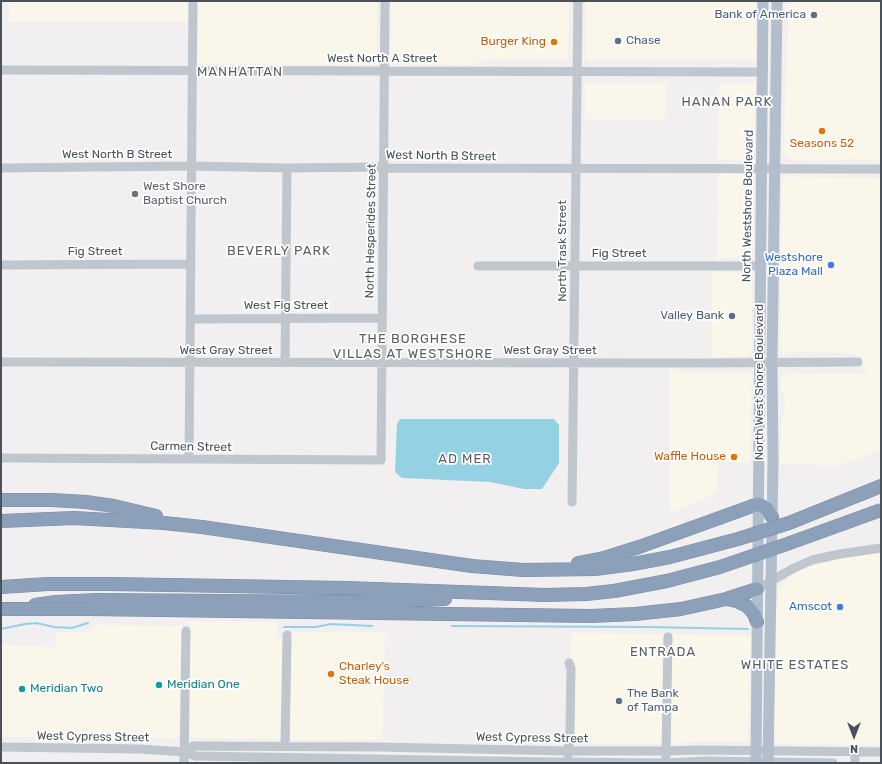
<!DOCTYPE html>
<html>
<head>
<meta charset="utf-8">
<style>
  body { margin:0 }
  #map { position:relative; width:882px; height:764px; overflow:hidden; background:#f1efef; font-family:Rubik,sans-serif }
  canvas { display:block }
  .frame { position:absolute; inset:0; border:2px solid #49525b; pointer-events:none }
  .north { position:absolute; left:834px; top:716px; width:40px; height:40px; -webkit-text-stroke:3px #fff; paint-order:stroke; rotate:180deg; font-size:11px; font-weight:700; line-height:16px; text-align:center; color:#49525b }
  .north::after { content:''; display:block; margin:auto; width:14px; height:18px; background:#49525b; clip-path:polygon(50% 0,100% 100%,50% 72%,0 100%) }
</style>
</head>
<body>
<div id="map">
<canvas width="882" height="764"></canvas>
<div class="frame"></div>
<div class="north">N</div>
</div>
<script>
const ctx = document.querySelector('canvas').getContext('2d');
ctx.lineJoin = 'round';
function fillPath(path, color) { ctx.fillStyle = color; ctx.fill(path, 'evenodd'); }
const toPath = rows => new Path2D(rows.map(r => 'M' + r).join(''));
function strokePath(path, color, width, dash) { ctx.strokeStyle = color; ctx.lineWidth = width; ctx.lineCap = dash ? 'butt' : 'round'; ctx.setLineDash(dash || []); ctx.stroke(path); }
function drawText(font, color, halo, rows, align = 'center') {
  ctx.font = font + ' Rubik,sans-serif'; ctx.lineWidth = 3.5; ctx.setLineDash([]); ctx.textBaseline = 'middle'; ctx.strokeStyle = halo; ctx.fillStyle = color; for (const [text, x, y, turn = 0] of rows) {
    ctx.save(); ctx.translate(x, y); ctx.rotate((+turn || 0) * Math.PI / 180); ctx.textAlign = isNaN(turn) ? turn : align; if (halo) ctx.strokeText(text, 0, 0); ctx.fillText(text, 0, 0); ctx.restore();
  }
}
fillPath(toPath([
  [9,1,190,1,190,22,9,22],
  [196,1,377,1,377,65,196,64],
  [391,1,569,1,568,60,486,60,471,65,390,64],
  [586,1,756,1,755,60,586,60],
  [789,1,881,1,881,160,789,159,783,153],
  [585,83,666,83,665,119,585,119],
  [719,83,756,83,754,156,748,160,718,160],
  [718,173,740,173,751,175,753,177,752,257,732,257,717,260],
  [787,175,791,177,881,178,881,450,840,465,780,464,781,423,785,411,784,395,781,391,781,379,784,375,792,375,795,373,862,374,866,376,862,357,851,353,799,352,785,355,780,350,782,180,785,176],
  [712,270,720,272,745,273,751,275,752,277,752,352,748,356,712,358],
  [670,367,681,372,749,373,752,378,750,462,718,462,717,493,677,511,670,511],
  [881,553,881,745,779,744,774,738,774,735,775,624,779,589,788,577,806,568,846,557],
  [189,621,277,622,276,638,284,638,280,739,193,738,190,734],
  [95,625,183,626,182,724,178,738,1,737,1,643,13,646,55,647,56,633,88,632],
  [385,632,383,740,290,739,292,633],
  [571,633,666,634,661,744,575,743,573,739],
  [672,634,751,636,748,737,746,741,743,742,692,742,669,744]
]), '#faf6ea');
fillPath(toPath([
  [400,419,554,419,559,425,559,463,542,489,524,489,490,482,402,478,395,472,397,424]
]), '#94d2e3');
strokePath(toPath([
  [452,626,647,627,748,629],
  [284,627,316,627,331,624,372,626],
  [1,629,25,624,36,623,54,627,72,628,88,623]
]), '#94d2e3', 2);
const highway = toPath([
  [1,500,52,500,86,502,114,506,156,516],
  [1,521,74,518,164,523,202,527,472,566,523,570,595,569,633,564,670,557,738,539],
  [789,523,881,486],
  [578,563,604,558,639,547,758,504,767,509,772,517],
  [1,587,48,584,110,584,346,588,545,595,586,594,614,591],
  [726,599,736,601,747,606,754,614,757,622],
  [35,605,56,602,97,600,355,602,445,599],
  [90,609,591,616,635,614,681,609,726,599,757,589]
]);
strokePath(highway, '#778ca5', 14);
strokePath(toPath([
  [1,70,763,72],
  [1,168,191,166,287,168,379,167,388,168,881,169],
  [1,265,190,264],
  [478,266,760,266],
  [190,319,382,318],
  [1,362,702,363,858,362],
  [285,363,287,168],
  [1,458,381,460,385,1],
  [189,459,193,1],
  [572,502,578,1],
  [757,589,794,568,812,560,840,554,881,548],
  [285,746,287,635],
  [1,747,139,749,185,752,195,756,551,762,667,763,705,761,833,763],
  [185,752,193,746,379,747,567,751,665,751,699,750,881,752],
  [568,756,570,733,571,668,569,663],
  [666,756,668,637],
  [184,763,186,631],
  [855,763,855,752]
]), '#bfc6cd', 9);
strokePath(toPath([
  [756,763,763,1],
  [768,763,773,464,772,363,777,1]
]), '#b2becb', 11);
strokePath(highway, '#8ca1b9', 13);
const highwayBridge = toPath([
  [738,539,789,523],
  [614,591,667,581,720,567,787,544,881,510],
  [1,609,90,609]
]);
strokePath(highwayBridge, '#778ca5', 14, []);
strokePath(highwayBridge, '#8ca1b9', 13);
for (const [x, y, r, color] of [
  [814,15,4,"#5c6f8a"],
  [618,41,4,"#5c6f8a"],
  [554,42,4,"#e8710a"],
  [822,131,4,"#e8710a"],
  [135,194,4,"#6b7280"],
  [831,265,4,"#3f7fe0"],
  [732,316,4,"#5c6f8a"],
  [734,457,4,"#e8710a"],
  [840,607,4,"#3f7fe0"],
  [331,674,4,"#e8710a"],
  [159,685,4,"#0f9aa8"],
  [22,689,4,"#0f9aa8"],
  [619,701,4,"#5c6f8a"]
]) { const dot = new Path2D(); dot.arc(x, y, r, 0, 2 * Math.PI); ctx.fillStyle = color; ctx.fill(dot); strokePath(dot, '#fff', 1.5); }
drawText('12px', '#4e5e75', '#fff', [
  ["Bank of America",806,15],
  ["Chase",626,41,"left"],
  ["Valley Bank",724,316],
  ["The Bank",627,694,"left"],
  ["of Tampa",627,708,"left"]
], 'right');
drawText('12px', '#c56008', '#fff', [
  ["Burger King",546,42],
  ["Seasons 52",822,144,"center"],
  ["Waffle House",726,457],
  ["Charley's",339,667,"left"],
  ["Steak House",339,681,"left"]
], 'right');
drawText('12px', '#49525b', '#fff', [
  ["West North A Street",382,59],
  ["West North B Street",117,155],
  ["West North B Street",441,156,1],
  ["North Westshore Boulevard",748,206,-89],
  ["North Hesperides Street",371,231,-89],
  ["North Trask Street",563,251,-90],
  ["Fig Street",95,252],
  ["Fig Street",619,254],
  ["West Fig Street",286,306],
  ["West Gray Street",226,351],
  ["West Gray Street",550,351],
  ["North West Shore Boulevard",760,382,-90],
  ["Carmen Street",191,447,1],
  ["West Cypress Street",93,737,1],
  ["West Cypress Street",532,738,1]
]);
drawText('12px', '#5b616d', '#fff', [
  ["West Shore",143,187],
  ["Baptist Church",143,201]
], 'left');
drawText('12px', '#366cbe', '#fff', [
  ["Westshore",823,258],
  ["Plaza Mall",823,272],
  ["Amscot",832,607]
], 'right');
drawText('12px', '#0d838f', '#fff', [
  ["Meridian One",167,685],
  ["Meridian Two",30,689]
], 'left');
ctx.letterSpacing = '1px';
drawText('13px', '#5c5f63', '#fff', [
  ["MANHATTAN",240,72],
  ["HANAN PARK",727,102],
  ["BEVERLY PARK",279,251],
  ["THE BORGHESE",413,339],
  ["VILLAS AT WESTSHORE",413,354],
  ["AD MER",465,459],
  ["ENTRADA",663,652],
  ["WHITE ESTATES",795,665]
]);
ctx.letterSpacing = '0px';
</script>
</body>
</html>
